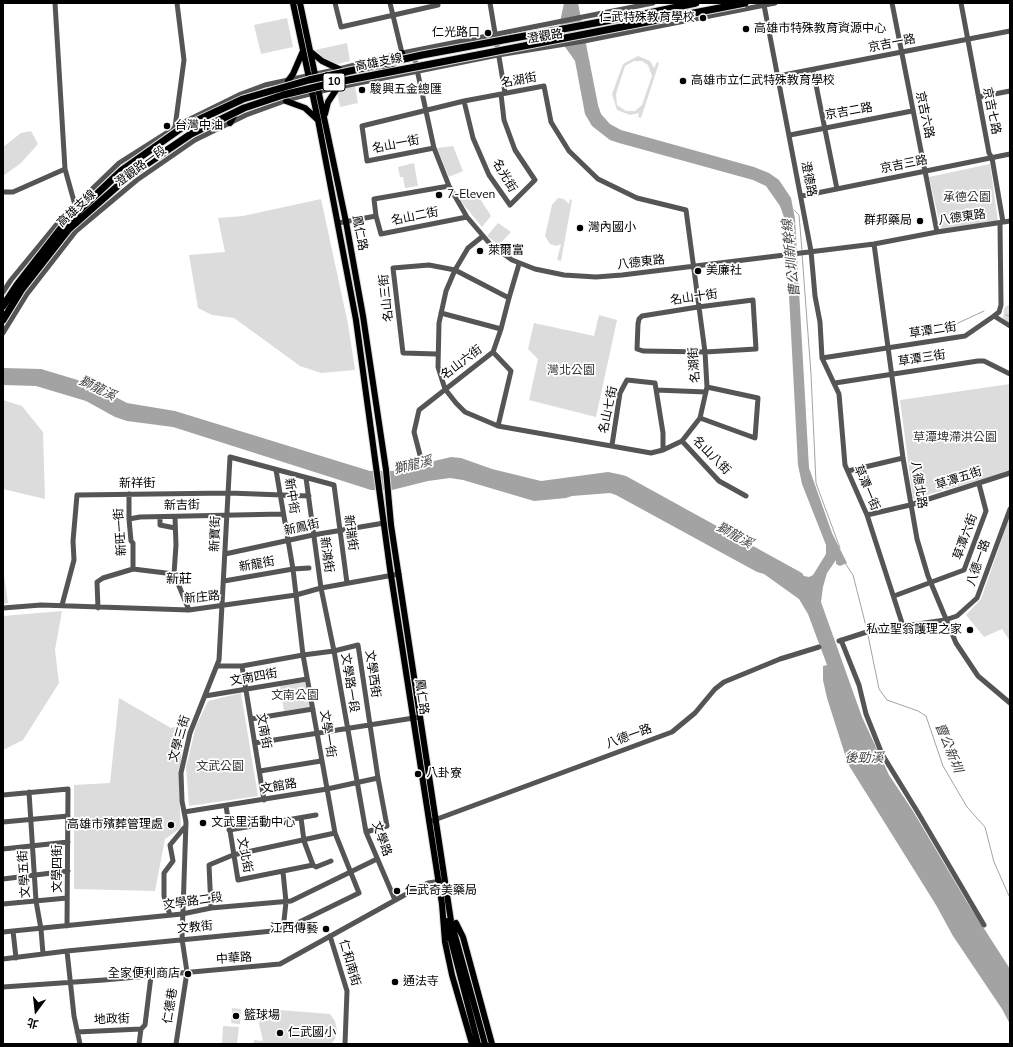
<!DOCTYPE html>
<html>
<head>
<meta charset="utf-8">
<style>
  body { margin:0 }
  #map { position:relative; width:1013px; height:1047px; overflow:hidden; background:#fff; font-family:"Nunito Sans","Noto Sans TC",sans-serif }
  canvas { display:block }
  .frame { position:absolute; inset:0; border:4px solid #000; pointer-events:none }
  .north { position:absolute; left:16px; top:991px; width:40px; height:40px; -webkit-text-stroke:3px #fff; paint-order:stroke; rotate:195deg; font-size:11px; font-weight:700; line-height:16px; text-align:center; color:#000 }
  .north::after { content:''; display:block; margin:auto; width:14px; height:18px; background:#000; clip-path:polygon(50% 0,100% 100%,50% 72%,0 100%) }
</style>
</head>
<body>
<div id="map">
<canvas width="1013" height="1047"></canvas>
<div class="frame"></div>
<div class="north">北</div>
</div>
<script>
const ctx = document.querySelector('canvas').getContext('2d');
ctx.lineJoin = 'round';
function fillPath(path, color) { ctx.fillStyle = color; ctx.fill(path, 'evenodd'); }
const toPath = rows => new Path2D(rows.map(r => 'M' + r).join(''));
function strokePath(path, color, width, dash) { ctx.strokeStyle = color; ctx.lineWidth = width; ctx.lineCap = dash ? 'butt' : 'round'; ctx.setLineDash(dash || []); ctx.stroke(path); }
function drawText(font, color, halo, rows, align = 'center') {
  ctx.font = font + ' "Nunito Sans","Noto Sans TC",sans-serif'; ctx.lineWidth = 3.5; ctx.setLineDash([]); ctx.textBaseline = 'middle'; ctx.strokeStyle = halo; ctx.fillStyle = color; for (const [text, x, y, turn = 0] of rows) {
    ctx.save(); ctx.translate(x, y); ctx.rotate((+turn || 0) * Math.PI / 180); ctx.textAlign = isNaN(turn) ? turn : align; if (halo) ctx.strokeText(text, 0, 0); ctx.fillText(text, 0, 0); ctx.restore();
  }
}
fillPath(toPath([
  [287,18,293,47,261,54,254,25],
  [347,43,350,61,338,64,326,60,315,50],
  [638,56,650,61,654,68,657,62,659,63,641,118,638,117,639,113,630,115,617,110,612,94,623,64],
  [634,61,642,61,648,65,652,76,642,105,635,111,626,111,617,105,616,94,625,66],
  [355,86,358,103,340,107,337,92,339,89],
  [31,131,38,144,21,163,3,176,3,147,21,133],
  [453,146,463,171,449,177,437,148],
  [414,163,418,186,405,188,403,177,400,177,398,167],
  [990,164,998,222,941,229,929,177],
  [475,191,491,216,482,227,459,199],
  [558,198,564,199,569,204,570,199,572,200,561,261,557,260,561,244,556,246,550,244,545,236,552,205],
  [321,199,348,324,355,370,321,373,300,366,234,318,212,315,198,308,189,255,225,252,218,218,243,216],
  [498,223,511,232,499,245,487,236],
  [1010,305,1010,325,1003,320,1004,309,1006,306],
  [599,315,617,320,596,417,529,400,538,359,528,349,534,323,594,336],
  [1010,384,1010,471,913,499,900,400],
  [3,400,22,406,43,432,45,499,3,489],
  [1010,516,1010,641,1002,629,984,637,966,615,981,599],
  [3,568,8,603,3,604],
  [62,611,55,650,59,683,23,740,3,750,3,616],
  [305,682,310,707,284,711,280,686],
  [241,693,258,796,189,806,186,767,196,726,208,701],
  [119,698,171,728,188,724,182,745,179,789,181,828,165,839,155,891,74,889,74,785,110,783],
  [232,1008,241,1009,240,1024,231,1023],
  [266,1009,330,1014,335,1021,337,1031,335,1039,331,1044,254,1044,254,1040,263,1041,259,1024,260,1019],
  [223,1026,239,1027,237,1044,222,1044]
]), '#dcdcdc');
fillPath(toPath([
  [564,3,578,3,598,105,601,114,610,124,621,130,754,167,769,173,779,180,791,198,795,219,809,468,832,533,847,563,840,566,836,564,836,560,827,573,823,587,821,602,862,717,889,775,913,811,967,902,1010,969,1010,1024,1002,1009,953,936,936,905,848,764,827,698,823,680,823,666,827,665,808,614,799,599,764,574,757,572,616,495,610,493,572,496,566,498,534,501,463,480,450,478,428,481,392,490,371,490,173,427,127,421,115,417,86,401,36,386,3,385,3,368,41,369,91,384,127,403,175,411,370,471,392,471,451,457,461,458,492,469,541,481,608,472,618,474,626,476,802,573,804,576,809,577,813,575,826,554,826,545,802,484,798,465,785,220,780,206,766,186,753,180,619,143,610,140,592,126,585,114,575,61,563,44,560,22]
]), '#a3a3a3');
strokePath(toPath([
  [794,210,799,215,802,251],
  [802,254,811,374,816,483,840,548],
  [1006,315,1010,316],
  [948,331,958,323,984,311],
  [845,563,853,575,867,630],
  [868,635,879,689,887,700,918,711,926,716,943,766,967,807,985,827,994,862,1010,898]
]), '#a3a3a3', 1);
const major = toPath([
  [293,3,318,120,356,320,390,569,442,904,445,942,452,975,472,1044],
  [300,3,346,222,363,316,386,470,391,525,451,921,485,1044],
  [311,52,322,61,339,69],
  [288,81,293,74,303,51],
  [314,84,389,68,402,53],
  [286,101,305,108,318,120],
  [325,114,328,102,338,87],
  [230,123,239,106,312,82],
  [446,921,478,1044],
  [456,923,463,937,492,1044]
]);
strokePath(major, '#dbdbdb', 8);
strokePath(toPath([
  [55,3,65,169,75,205],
  [335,3,341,27,438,5,437,3],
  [390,3,402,53],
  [490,3,505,93],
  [892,3,937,232],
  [961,3,989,153,992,158,1003,222],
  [764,5,811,251,815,296,820,322,822,358,839,394,845,465,867,515,903,626],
  [413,51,434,148,449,186,467,217,490,244,512,260,535,269,564,275,596,277,622,275,874,244,937,232,1010,221],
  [813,70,837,189],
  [778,76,1010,31],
  [979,97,1010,91],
  [464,101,473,138,489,175,510,205,535,180,515,150,504,120,501,94],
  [175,127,184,60,177,3],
  [790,135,912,111],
  [434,148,367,161,362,126,464,101,544,86,551,122,569,151,598,179,637,198,686,210,705,352,707,387,700,418,682,441,663,450,651,453,498,426,465,412,456,403,445,389,438,367,439,323,446,291,455,270,468,248,483,236],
  [449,186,374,199,376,216,381,234,467,217],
  [3,192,13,192,65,169],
  [802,196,1010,154],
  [338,223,376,216],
  [874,244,903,458,917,539,928,576,956,643,978,676,1010,703],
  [3,292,11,280,61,219,119,163,182,123,241,94,265,85,339,69,402,53,653,3],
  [509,298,519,264],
  [753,300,756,349,705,352,643,351,637,349,638,324,639,319,642,316,698,307,753,300],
  [994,316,1010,326],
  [3,333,27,294,76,231,137,180,195,140,246,115,290,99,334,88,498,55,584,41,775,3],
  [493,352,501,329],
  [437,354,403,353,393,268,429,265,455,270,509,298,501,329,441,313],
  [822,358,965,336,994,316,999,312,1001,305,1000,223],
  [835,383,978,361,984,361,1010,374],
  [656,390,706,392],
  [700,418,755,438,758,398,707,387],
  [682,441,719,481,746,496],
  [612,445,620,393,627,380,655,383,663,433,663,450],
  [421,459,414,432,419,410,493,352,511,371,498,426],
  [848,471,903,458],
  [306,478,321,588,334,651,366,832,395,900],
  [129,494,129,519,131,541,133,543,133,569],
  [867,515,910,505,1010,473],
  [160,517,160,525,175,528],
  [175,517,176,545,174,574,189,610],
  [129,519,140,517,283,514],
  [225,554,313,535,384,523],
  [224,581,293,569,309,568],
  [894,596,964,570,986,511,979,484],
  [62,605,74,560,73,541,77,495,229,493,309,496],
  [3,608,41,605,189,610,296,595,321,588,399,574],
  [98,608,97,582,103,578,133,569,174,574],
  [841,640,859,685,866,714,882,754,917,811,984,925],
  [839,641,870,631,945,620,957,616,977,598,1010,509],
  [217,666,242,666,303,655,334,651,358,645,378,778,387,826,366,832],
  [242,666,264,800],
  [205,696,307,679],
  [251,719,313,709],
  [255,743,420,717],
  [260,771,321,761],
  [29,792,36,901,41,929,43,954],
  [3,795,68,789,67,926],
  [226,806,238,880,313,865,304,841,301,818],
  [184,812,327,789,378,778],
  [3,822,68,816],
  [429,822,672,732,695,713,715,689,724,682,780,659,819,647],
  [229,830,316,815],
  [3,849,68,842],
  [313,865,316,867,331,861],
  [3,879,68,871],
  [3,904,67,898],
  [211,908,209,865,233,855,335,833],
  [170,915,164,896,164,873,173,861,170,845,184,828],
  [283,930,286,902,283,872],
  [13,931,16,958],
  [3,932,182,914,211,908,291,901,377,859],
  [330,936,347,991,345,1044],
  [67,951,74,1016,80,1044],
  [3,959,67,951,283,930,359,893,335,833,303,655,293,569,276,470],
  [3,987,104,980,280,964,419,887,428,883,442,881],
  [77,1032,141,1029,145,1025,151,976],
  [139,1044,141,1029],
  [176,1044,187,972,182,939,186,822,182,801,181,773,190,733,219,660,230,457,334,485,347,583]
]), '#555', 5);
strokePath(major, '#000', 6);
const highwayBridge = toPath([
  [3,306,17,285,62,227,122,170,183,127,243,99,309,80,422,55,644,14,696,3],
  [3,320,22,289,68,230,129,176,191,134,244,108,283,95,328,84,745,3]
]);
strokePath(highwayBridge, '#dbdbdb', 9, []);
strokePath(highwayBridge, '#000', 7);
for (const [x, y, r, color] of [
  [703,18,4,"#000"],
  [746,29,4,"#000"],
  [488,33,4,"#000"],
  [683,81,4,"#000"],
  [362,90,4,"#000"],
  [167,126,4,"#000"],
  [439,195,4,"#000"],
  [920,221,4,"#000"],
  [580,228,4,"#000"],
  [480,251,4,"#000"],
  [698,271,4,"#000"],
  [970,630,4,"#000"],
  [418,774,4,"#000"],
  [203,823,4,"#000"],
  [171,825,4,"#000"],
  [397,891,4,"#000"],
  [326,929,4,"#000"],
  [188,974,4,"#000"],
  [395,982,4,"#000"],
  [236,1016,4,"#000"],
  [280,1033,4,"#000"]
]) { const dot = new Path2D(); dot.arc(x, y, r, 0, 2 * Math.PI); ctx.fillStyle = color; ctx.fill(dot); strokePath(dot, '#fff', 1.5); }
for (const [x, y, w] of [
  [334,82,22]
]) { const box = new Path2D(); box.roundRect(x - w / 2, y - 9, w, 18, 3); ctx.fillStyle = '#fff'; ctx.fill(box); strokePath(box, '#000', 1); }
drawText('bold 11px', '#000', null, [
  ["10",334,82]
]);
drawText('12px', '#000', '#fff', [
  ["仁武特殊教育學校",695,18,"right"],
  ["高雄市特殊教育資源中心",754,29],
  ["仁光路口",480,33,"right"],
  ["高雄市立仁武特殊教育學校",691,81],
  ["駿興五金總匯",370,90],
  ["台灣中油",175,126],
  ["7-Eleven",447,195],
  ["群邦藥局",912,221,"right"],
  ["灣內國小",588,228],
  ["萊爾富",488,251],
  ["美廉社",706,271],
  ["私立聖翁護理之家",962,630,"right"],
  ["八卦寮",426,774],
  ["文武里活動中心",211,823],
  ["高雄市殯葬管理處",163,825,"right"],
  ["仁武奇美藥局",405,891],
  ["江西傳藝",318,929,"right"],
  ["全家便利商店",180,974,"right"],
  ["通法寺",403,982],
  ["籃球場",244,1016],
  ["仁武國小",288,1033]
], 'left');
drawText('12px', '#000', '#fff', [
  ["澄觀路",545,37,-9],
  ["京吉一路",892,44,-11],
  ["高雄支線",379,63,-11],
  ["名湖街",519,81,-10],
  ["京吉七路",991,111,79],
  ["京吉二路",849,112,-10],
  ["京吉六路",924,115,78],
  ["名山一街",396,145,-11],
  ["京吉三路",904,165,-11],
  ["澄觀路一段",141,167,-36],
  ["名光街",504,176,59],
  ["澄德路",808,179,79],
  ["高雄支線",77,209,-43],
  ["名山二街",415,217,-11],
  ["八德東路",962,218,-8],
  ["鳳仁路",359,233,79],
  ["八德東路",641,263,-6],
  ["名山三街",387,298,-96],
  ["名山十街",694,298,-8],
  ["草潭二街",933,331,-9],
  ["草潭三街",922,359,-9],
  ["名山六街",462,363,-37],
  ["名湖街",695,365,-94],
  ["名山七街",609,410,-78],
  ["名山八街",711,456,45],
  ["草潭五街",959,479,-18],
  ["新祥街",137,484],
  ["八德北路",918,485,81],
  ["草潭一街",866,488,67],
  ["新中街",291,496,81],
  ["新吉街",182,506,-1],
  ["新鳳街",302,528,-13],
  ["新旺一街",121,532,-94],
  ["新瑞街",350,533,82],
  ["新寶街",216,534,-88],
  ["草潭六街",966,537,-70],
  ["新鴻街",326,555,82],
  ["八德一路",979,563,-71],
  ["新龍街",257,565,-10],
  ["新庄路",202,598,-5],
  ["文學西街",372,674,82],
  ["文南四街",254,678,-10],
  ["文學路一段",349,683,81],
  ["鳳仁路",421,697,82],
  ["文南街",263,731,80],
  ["文學一街",327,734,81],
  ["八德一路",629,737,-20],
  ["文學三街",180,739,-74],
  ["文館路",279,787,-10],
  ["文學路",381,839,70],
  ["文北街",244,855,79],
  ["文學四街",58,869,-90],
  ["文學五街",25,874,-94],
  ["文學路二段",193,902,-8],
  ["文教街",195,928,-5],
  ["中華路",234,959,-4],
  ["仁和南街",349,963,74],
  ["仁德巷",171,1006,-81],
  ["地政街",112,1020,-2]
]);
drawText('12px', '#333', '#fff', [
  ["承德公園",967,198],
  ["灣北公園",571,371],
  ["草潭埤滯洪公園",955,438],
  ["文南公園",295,696],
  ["文武公園",220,767]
]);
drawText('italic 13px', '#444', '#fff', [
  ["曹公圳新幹線",792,258,-96],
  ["獅龍溪",97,389,26],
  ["獅龍溪",413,466,-13],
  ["獅龍溪",734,536,29],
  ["曹公新圳",948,748,68],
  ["後勁溪",864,759]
]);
drawText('13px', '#000', '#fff', [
  ["新莊",179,580]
]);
</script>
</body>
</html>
